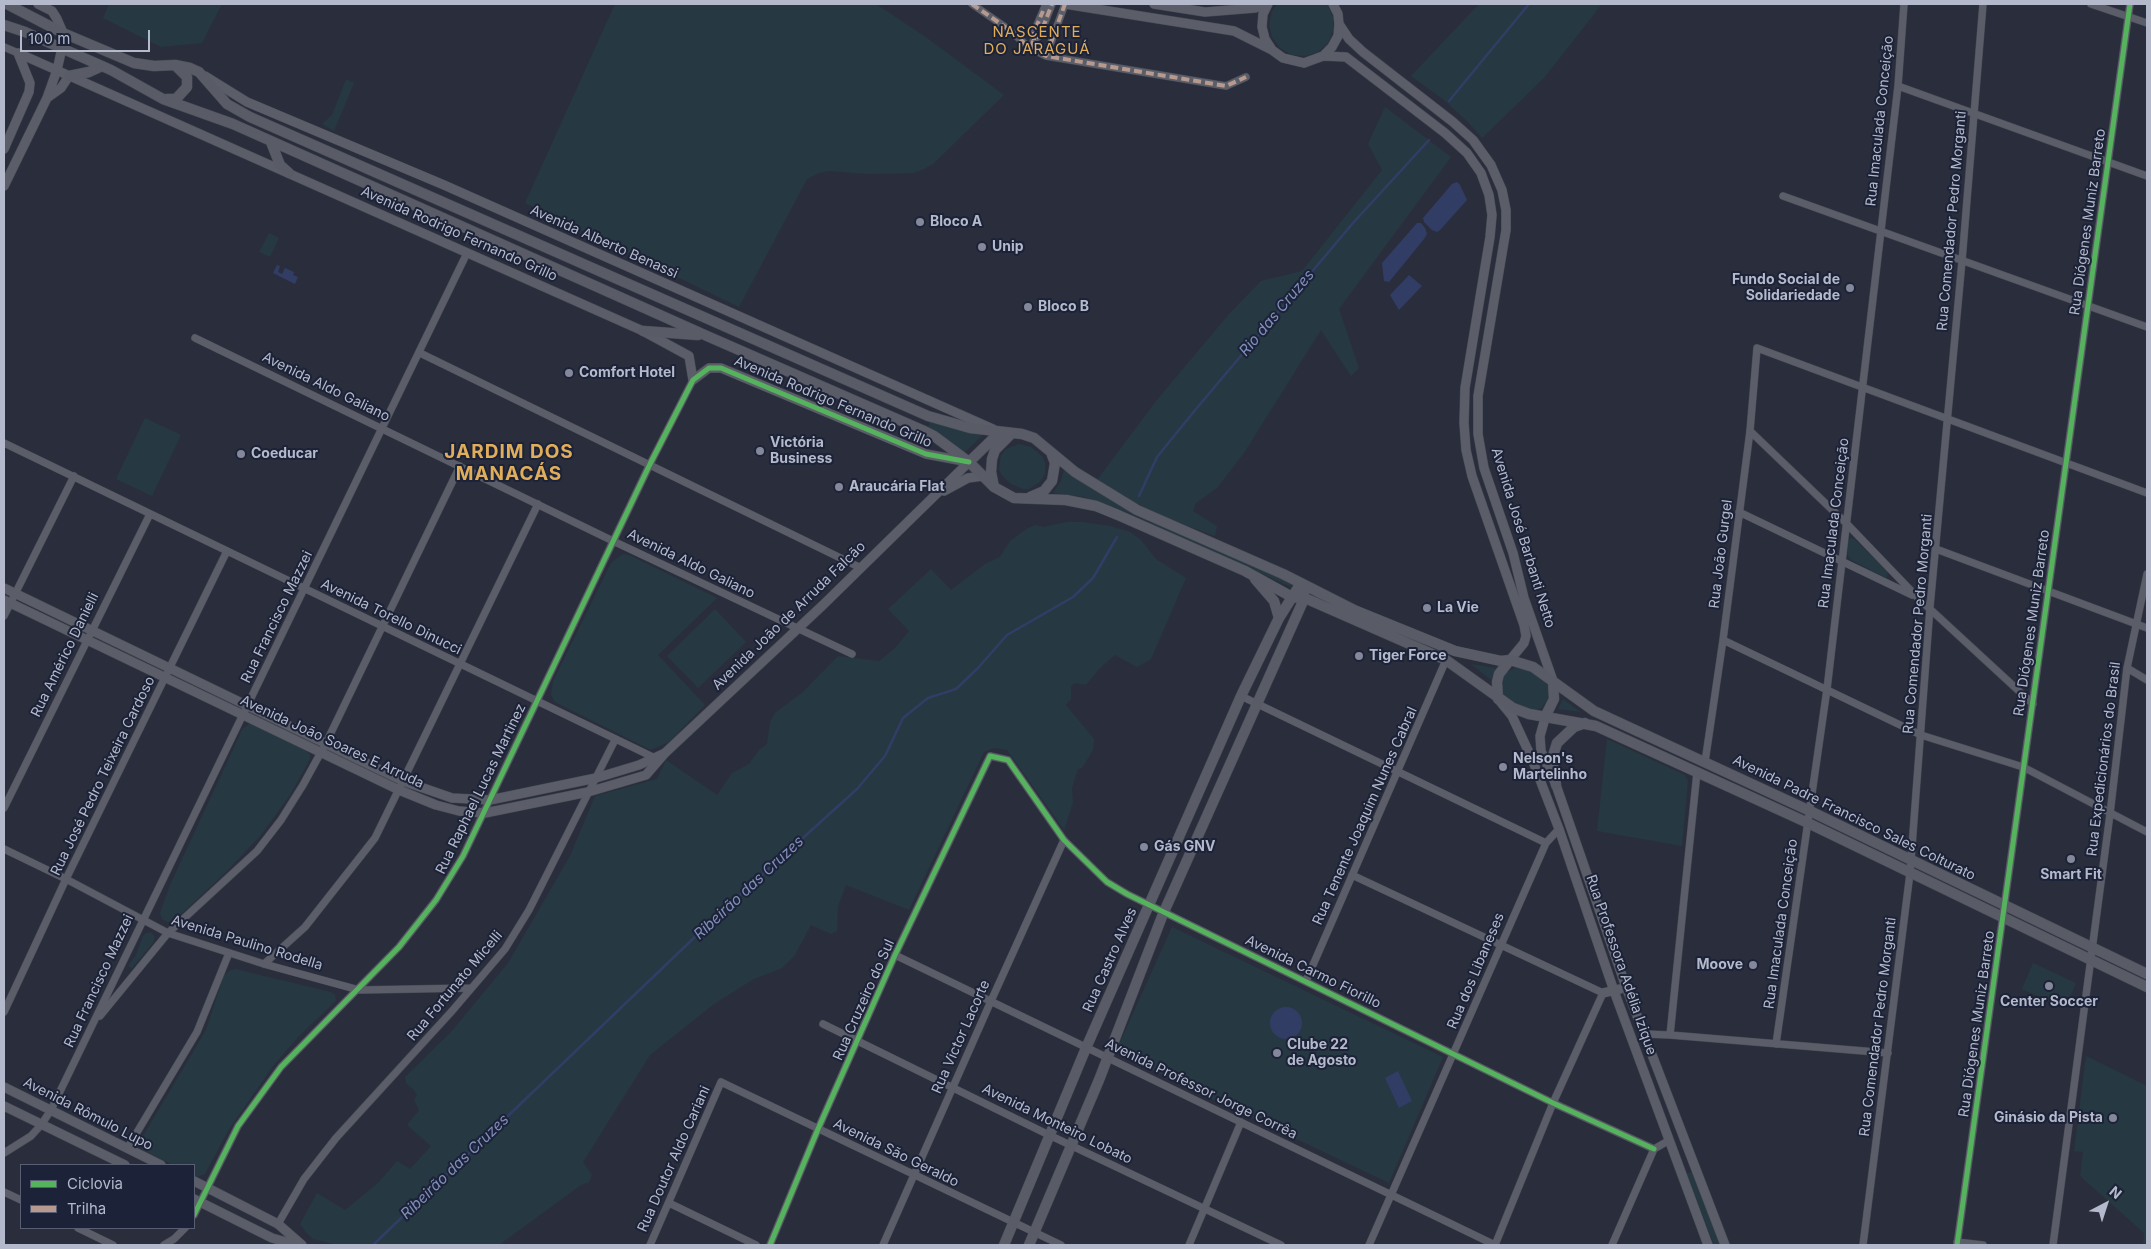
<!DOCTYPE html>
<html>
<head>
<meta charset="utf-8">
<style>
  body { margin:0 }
  #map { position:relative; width:2151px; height:1249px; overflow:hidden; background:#2a2e3c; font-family:Inter,sans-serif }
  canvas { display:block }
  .frame { position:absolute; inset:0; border:5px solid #b4b9cc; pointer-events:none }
  .legend { position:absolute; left:20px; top:1164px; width:175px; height:65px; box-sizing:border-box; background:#1c2237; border:1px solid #595e73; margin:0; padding:6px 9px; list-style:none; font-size:15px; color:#b4b9cc }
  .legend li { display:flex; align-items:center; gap:10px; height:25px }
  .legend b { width:25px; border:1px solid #595e73 }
  .north { position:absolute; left:2081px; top:1179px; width:50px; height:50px; -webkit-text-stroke:4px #1c2237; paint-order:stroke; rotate:40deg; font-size:14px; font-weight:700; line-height:20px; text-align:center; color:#b4b9cc }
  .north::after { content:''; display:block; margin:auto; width:18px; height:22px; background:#b4b9cc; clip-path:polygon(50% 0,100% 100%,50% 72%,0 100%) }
  .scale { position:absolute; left:20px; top:30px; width:130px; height:22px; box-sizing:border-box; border:2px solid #b4b9cc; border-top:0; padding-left:6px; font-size:15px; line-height:18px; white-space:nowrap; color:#b4b9cc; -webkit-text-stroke:4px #1c2237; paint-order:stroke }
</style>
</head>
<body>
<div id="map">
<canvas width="2151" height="1249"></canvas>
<div class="frame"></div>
<ul class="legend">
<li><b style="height:6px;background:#56b35d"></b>Ciclovia</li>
<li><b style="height:6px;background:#b69a8f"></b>Trilha</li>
</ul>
<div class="north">N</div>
<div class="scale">100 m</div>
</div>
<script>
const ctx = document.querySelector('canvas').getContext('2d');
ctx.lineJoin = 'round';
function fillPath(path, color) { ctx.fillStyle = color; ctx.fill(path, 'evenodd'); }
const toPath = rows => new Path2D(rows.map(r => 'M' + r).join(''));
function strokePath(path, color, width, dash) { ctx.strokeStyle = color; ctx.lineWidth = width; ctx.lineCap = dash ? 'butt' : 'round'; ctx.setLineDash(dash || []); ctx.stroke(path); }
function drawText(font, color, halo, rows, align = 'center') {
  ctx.font = font + ' Inter,sans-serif'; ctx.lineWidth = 4; ctx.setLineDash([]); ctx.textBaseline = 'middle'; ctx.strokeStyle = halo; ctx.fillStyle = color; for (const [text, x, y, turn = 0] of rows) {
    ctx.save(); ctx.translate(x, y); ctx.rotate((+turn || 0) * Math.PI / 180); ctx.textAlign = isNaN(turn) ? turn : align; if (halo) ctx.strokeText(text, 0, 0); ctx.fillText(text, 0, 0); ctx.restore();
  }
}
fillPath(toPath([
  [109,4,222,4,202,43,161,47,103,18],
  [615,4,876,4,927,38,1004,95,933,164,924,169,914,173,868,174,829,171,819,173,807,179,739,307,525,203],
  [1277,4,1327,4,1333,17,1333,30,1328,43,1318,52,1305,56,1292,55,1280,48,1272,37,1269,24,1272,11],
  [1479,4,1602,4,1544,78,1482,138,1468,122,1444,100,1411,76],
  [346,79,354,83,334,131,322,124,332,115],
  [1385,107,1451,157,1339,309,1359,368,1351,376,1321,330,1244,453,1217,488,1196,503,1193,511,1217,526,1215,536,1163,517,1131,501,1097,480,1156,401,1229,314,1261,281,1302,271,1382,170,1368,144],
  [269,233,279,238,270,257,259,252],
  [145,418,181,435,152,496,116,479],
  [930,422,967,432,984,434,963,454,928,428],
  [1019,444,1031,447,1042,456,1045,462,1045,474,1040,482,1029,489,1023,489,1011,484,1001,474,999,469,1001,455,1006,449],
  [1064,469,1125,508,1293,583,1291,587,1124,511,1084,497,1053,493,1061,481],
  [1067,522,1082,522,1110,526,1130,532,1140,539,1156,559,1186,578,1151,659,1137,667,1115,655,1099,669,1086,685,1075,683,1071,686,1071,699,1066,705,1094,739,1093,750,1082,768,1078,769,1072,788,1073,802,1064,830,1007,750,994,748,984,752,909,910,846,885,838,906,837,931,831,934,811,925,795,955,782,968,754,979,714,1004,650,1055,583,1162,592,1175,589,1182,581,1185,499,1245,337,1245,313,1239,305,1231,300,1224,317,1193,345,1210,379,1182,397,1161,410,1169,431,1146,407,1125,419,1110,414,1100,417,1095,414,1090,406,1083,405,1077,451,1032,508,963,570,856,595,796,657,779,666,760,717,795,732,773,749,764,759,750,767,744,770,722,775,713,803,692,838,656,879,661,894,649,909,631,888,609,931,569,951,590,985,564,1000,557,1010,541,1028,528,1036,525,1043,527],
  [1851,538,1854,539,1888,571,1887,577,1884,577,1851,560,1847,554,1848,540],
  [623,554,629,555,717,598,658,655,705,705,669,742,651,750,555,702,551,695,553,681,609,567,613,561],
  [715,609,746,642,698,688,667,656],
  [1471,664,1496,668,1491,680],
  [1514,668,1525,669,1536,674,1548,683,1549,696,1542,708,1535,711,1524,708,1501,694,1500,681,1503,675],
  [1563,699,1581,712,1558,709],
  [251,723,306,750,310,755,310,759,290,795,261,835,227,871,176,919,168,922,162,919,160,913,170,885,243,728],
  [1607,739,1685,775,1688,781,1682,846,1597,831],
  [1172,927,1443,1057,1389,1183,1120,1055,1116,1051],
  [151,932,155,937,153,943,132,968,128,966,136,955,143,936,146,933],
  [2033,963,2076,983,2065,1009,2022,989],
  [235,969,331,992,335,995,336,1001,299,1036,273,1066,228,1131,205,1174,197,1177,194,1175,194,1165,173,1165,143,1150,140,1141,206,1030,224,975,229,971],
  [2086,1056,2147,1086,2147,1245,2143,1245,2144,1233,2080,1176,2083,1152,2074,1151],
  [1691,1172,1693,1174,1720,1245,1714,1245,1687,1174]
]), '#263842');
fillPath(toPath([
  [1457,182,1460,185,1467,200,1440,230,1437,232,1432,230,1424,222,1423,218,1452,184],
  [1417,223,1421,223,1425,228,1427,234,1424,239,1389,282,1384,281,1382,263],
  [277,265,280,266,278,272,282,274,285,268,294,272,293,275,298,277,295,284,273,273],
  [1409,275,1422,286,1399,310,1390,295],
  '1270 1023a16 16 0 1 1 32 0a16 16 0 1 1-32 0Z',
  [1398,1071,1412,1101,1399,1108,1385,1078]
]), '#323d65');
strokePath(toPath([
  [1449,101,1529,4],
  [1139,496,1157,457,1196,409,1353,223,1429,140],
  [373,1245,721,912,857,789,885,756,903,718,928,698,956,689,978,668,1007,635,1073,597,1093,578,1117,537]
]), '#323d65', 2.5);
const minor = toPath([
  [972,4,1008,29,1030,48,1046,56,1226,86,1246,77],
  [2091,4,2147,23],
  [1034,40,1034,32,1045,6,1051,4],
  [4,47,18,53],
  [1030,48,1034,40,1040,35,1052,4],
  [1046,56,1065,4],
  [1898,86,2147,176],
  [1783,196,2147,327],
  [195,338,613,541,852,654],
  [420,353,861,568],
  [1750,431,1847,524,1918,598,2033,704],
  [4,443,657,759],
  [1739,512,1912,595],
  [1936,549,2147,628],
  [4,616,74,476],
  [1723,640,1921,735,2023,767,2147,832],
  [2127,668,2147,680],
  [1241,696,1546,843],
  [1705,762,1723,640,1750,431,1757,348,2147,493],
  [4,808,150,514],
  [4,849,66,879,168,933,264,964,359,990,471,988],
  [1352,875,1603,993,1553,1103,1495,1245],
  [895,955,1495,1245],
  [264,964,305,927,375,838,538,504],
  [1306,981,1446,660],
  [4,1012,66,879,227,551],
  [100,1016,168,933,257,851,281,820,303,785,326,743,460,466],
  [823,1024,1049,1135,1281,1245],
  [1645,1034,1670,1035,1888,1053],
  [1670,1035,1697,772],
  [1776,1044,1827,689,1898,86,1904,4],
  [127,1149,197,1032,229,953],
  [4,1153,31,1136,41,1125,51,1110,467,253],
  [4,1192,21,1200],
  [669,1203,756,1245],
  [194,1215,238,1126,281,1067,399,947,436,900,463,856,650,464,693,380],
  [278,1224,304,1179,336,1138,452,1011,505,949,529,910,615,740],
  [78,1228,113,1245],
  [1957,1242,1983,1245],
  [164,1245,174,1239,185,1228],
  [650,1245,721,1082,1061,1245],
  [770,1245,818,1129,895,955,990,756,1008,760,1064,840,1107,882,1127,894,1553,1103,1654,1149],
  [883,1245,991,1001,1064,840],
  [1189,1245,1241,1122],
  [1369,1245,1546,843,1559,829],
  [1612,1245,1654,1149,1668,1141],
  [1863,1245,1910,873,1930,607,1962,261,1983,4],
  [1957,1245,2130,4],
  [2053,1245,2110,814,2127,668,2147,574]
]);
const tertiary = toPath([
  [1065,4,1234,31,1272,50],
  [1154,4,1205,12,1255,8,1266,4],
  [1268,4,1263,14,1262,27,1265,39,1272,50,1283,58,1304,63,1323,56,1332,47,1338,36,1339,24,1338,14,1333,4],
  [1339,24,1349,39,1363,52,1453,122,1473,140,1491,165,1502,190,1506,210,1506,230,1478,396,1478,434,1484,468,1513,553,1524,598,1553,681],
  [18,53,643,331,689,356,693,380],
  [1323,56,1346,57,1445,133,1467,153,1481,173,1489,195,1492,215,1490,237,1465,388,1464,423,1466,450,1472,476,1524,625,1526,636,1524,643,1510,660],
  [205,76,247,102,444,185,993,429],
  [47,98,61,88,69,76],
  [4,149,29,92,30,83,18,53],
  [4,186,47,98,57,70,62,48,63,33,57,19,52,11,38,4],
  [693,380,709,368,721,368,926,454,969,462],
  [944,491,968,478,983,476],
  [4,588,403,781,452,798,490,800,596,778,639,765,665,753],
  [4,600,399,790,436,805,459,811,485,813,588,792,646,775,665,753,823,605,969,462],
  [1499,700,1512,716,1532,759,1559,829,1614,991,1708,1245],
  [1546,715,1540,736,1541,751,1556,785,1626,987,1725,1245],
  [1603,993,1620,989],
  [4,1087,161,1165],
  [4,1106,125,1165],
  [194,1181,278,1224,302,1245],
  [194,1199,272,1238,297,1245]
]);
const secondary = toPath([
  [7,4,63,33,134,63,154,66,175,65,190,68,199,72,227,104,250,117,928,416,970,428,1022,434,1034,438,1075,472,1137,510,1283,574,1354,610,1455,651,1501,661,1510,660,1533,667,1594,711,1810,811,2147,974],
  [4,25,25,32,111,70,163,99,233,124,707,336,922,430,934,436,969,462,994,487,1014,498,1066,500,1096,506,1118,515,1245,571,1292,597,1307,599,1446,660,1513,708,1529,714,1596,726,1808,823,2147,987],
  [69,76,89,72,102,66],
  [167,99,176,99,187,87,187,77,175,65],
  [271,142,280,165,289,173],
  [643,331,698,335],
  [969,462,1000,432],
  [994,487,991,472,992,459,995,450,1012,433],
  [1030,497,1044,491,1052,481,1055,463,1052,455],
  [1255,579,1274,601,1279,618],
  [1498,699,1497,682,1499,674,1510,660],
  [1546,715,1554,699,1553,681],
  [1556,785,1552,759,1557,743,1574,727,1585,723],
  [1004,1245,1086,1048,1241,696,1279,618,1301,583],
  [1029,1245,1099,1080,1163,914,1304,599,1304,593]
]);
strokePath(minor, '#464a54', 8);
strokePath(tertiary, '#464a54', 10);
strokePath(secondary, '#464a54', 11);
strokePath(minor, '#5b5e68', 7);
strokePath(tertiary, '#5b5e68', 9);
strokePath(secondary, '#595c67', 10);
strokePath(toPath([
  [972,4,1008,29,1030,48,1046,56,1226,86,1246,77],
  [1034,40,1034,32,1043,11],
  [1030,48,1034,40,1040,35,1052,4],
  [1046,56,1065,4]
]), '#b69a8f', 4, [8, 4]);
strokePath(toPath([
  [194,1215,238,1126,281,1067,399,947,436,900,463,856,650,464,693,380,709,368,721,368,926,454,969,462],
  [770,1245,818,1129,895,955,990,756,1008,760,1064,840,1107,882,1127,894,1553,1103,1654,1149],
  [1957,1245,2130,4]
]), '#56b35d', 5);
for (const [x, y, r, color] of [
  [920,222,5,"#84889a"],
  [982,247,5,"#84889a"],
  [1850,288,5,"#84889a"],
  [1028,307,5,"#84889a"],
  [569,373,5,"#84889a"],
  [760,451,5,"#84889a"],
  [241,454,5,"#84889a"],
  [839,487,5,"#84889a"],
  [1427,608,5,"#84889a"],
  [1359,656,5,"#84889a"],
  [1503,767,5,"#84889a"],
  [1144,847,5,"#84889a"],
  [2071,859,5,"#84889a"],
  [1753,965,5,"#84889a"],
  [2049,986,5,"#84889a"],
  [1277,1053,5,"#84889a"],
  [2113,1118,5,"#84889a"]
]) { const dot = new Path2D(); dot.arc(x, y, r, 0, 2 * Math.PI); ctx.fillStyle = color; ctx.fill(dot); strokePath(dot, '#1c2237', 2); }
drawText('14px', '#b4b9cc', '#1c2237', [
  ["Rua Imaculada Conceição",1880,121,-84],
  ["Rua Comendador Pedro Morganti",1952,221,-85],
  ["Rua Diógenes Muniz Barreto",2088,222,-82],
  ["Avenida Rodrigo Fernando Grillo",459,234,24],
  ["Avenida Alberto Benassi",604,242,24],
  ["Avenida Aldo Galiano",326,387,26],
  ["Avenida Rodrigo Fernando Grillo",833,402,23],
  ["Rua Imaculada Conceição",1834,523,-83],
  ["Avenida José Barbanti Netto",1523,538,73],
  ["Rua João Gurgel",1721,554,-83],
  ["Avenida Aldo Galiano",691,564,26],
  ["Avenida João de Arruda Falcão",789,616,-44],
  ["Rua Francisco Mazzei",277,617,-64],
  ["Avenida Torello Dinucci",391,617,26],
  ["Rua Diógenes Muniz Barreto",2032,623,-82],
  ["Rua Comendador Pedro Morganti",1918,624,-85],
  ["Rua Américo Danielli",65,655,-64],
  ["Avenida João Soares E Arruda",332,742,25],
  ["Rua Expedicionários do Brasil",2104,759,-83],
  ["Rua José Pedro Teixeira Cardoso",103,776,-64],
  ["Rua Raphael Lucas Martinez",481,789,-64],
  ["Rua Tenente Joaquim Nunes Cabral",1365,816,-66],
  ["Avenida Padre Francisco Sales Colturato",1854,818,26],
  ["Rua Imaculada Conceição",1781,924,-82],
  ["Avenida Paulino Rodella",247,943,17],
  ["Rua Castro Alves",1110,960,-66],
  ["Rua Professora Adélia Izique",1621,965,71],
  ["Rua dos Libaneses",1476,971,-67],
  ["Avenida Carmo Fiorillo",1313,972,26],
  ["Rua Francisco Mazzei",99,981,-65],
  ["Rua Fortunato Micelli",455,986,-50],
  ["Rua Cruzeiro do Sul",864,1000,-66],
  ["Rua Diógenes Muniz Barreto",1977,1024,-82],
  ["Rua Comendador Pedro Morganti",1878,1027,-83],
  ["Rua Victor Lacorte",961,1037,-66],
  ["Avenida Professor Jorge Corrêa",1201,1089,26],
  ["Avenida Rômulo Lupo",88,1114,27],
  ["Avenida Monteiro Lobato",1057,1124,26],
  ["Avenida São Geraldo",896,1153,26],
  ["Rua Doutor Aldo Cariani",674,1159,-66]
]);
drawText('bold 14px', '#b4b9cc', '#1c2237', [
  ["Bloco A",930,222],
  ["Unip",992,247],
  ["Fundo Social de",1840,280,"right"],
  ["Solidariedade",1840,296,"right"],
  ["Bloco B",1038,307],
  ["Comfort Hotel",579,373],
  ["Victória",770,443],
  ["Business",770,459],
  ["Coeducar",251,454],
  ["Araucária Flat",849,487],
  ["La Vie",1437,608],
  ["Tiger Force",1369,656],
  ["Nelson's",1513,759],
  ["Martelinho",1513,775],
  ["Gás GNV",1154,847],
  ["Smart Fit",2071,875,"center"],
  ["Moove",1743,965,"right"],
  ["Center Soccer",2049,1002,"center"],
  ["Clube 22",1287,1045],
  ["de Agosto",1287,1061],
  ["Ginásio da Pista",2103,1118,"right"]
], 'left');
ctx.letterSpacing = '1px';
drawText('15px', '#e0ae5b', '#1c2237', [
  ["NASCENTE",1037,32],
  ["DO JARAGUÁ",1037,49]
]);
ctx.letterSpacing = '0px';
drawText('italic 15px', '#808ebb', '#1c2237', [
  ["Rio das Cruzes",1277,313,-50],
  ["Ribeirão das Cruzes",749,888,-43],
  ["Ribeirão das Cruzes",455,1167,-44]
]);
ctx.letterSpacing = '1px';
drawText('bold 19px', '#e0ae5b', '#1c2237', [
  ["JARDIM DOS",509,452],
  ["MANACÁS",509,474]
]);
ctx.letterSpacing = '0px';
</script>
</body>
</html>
